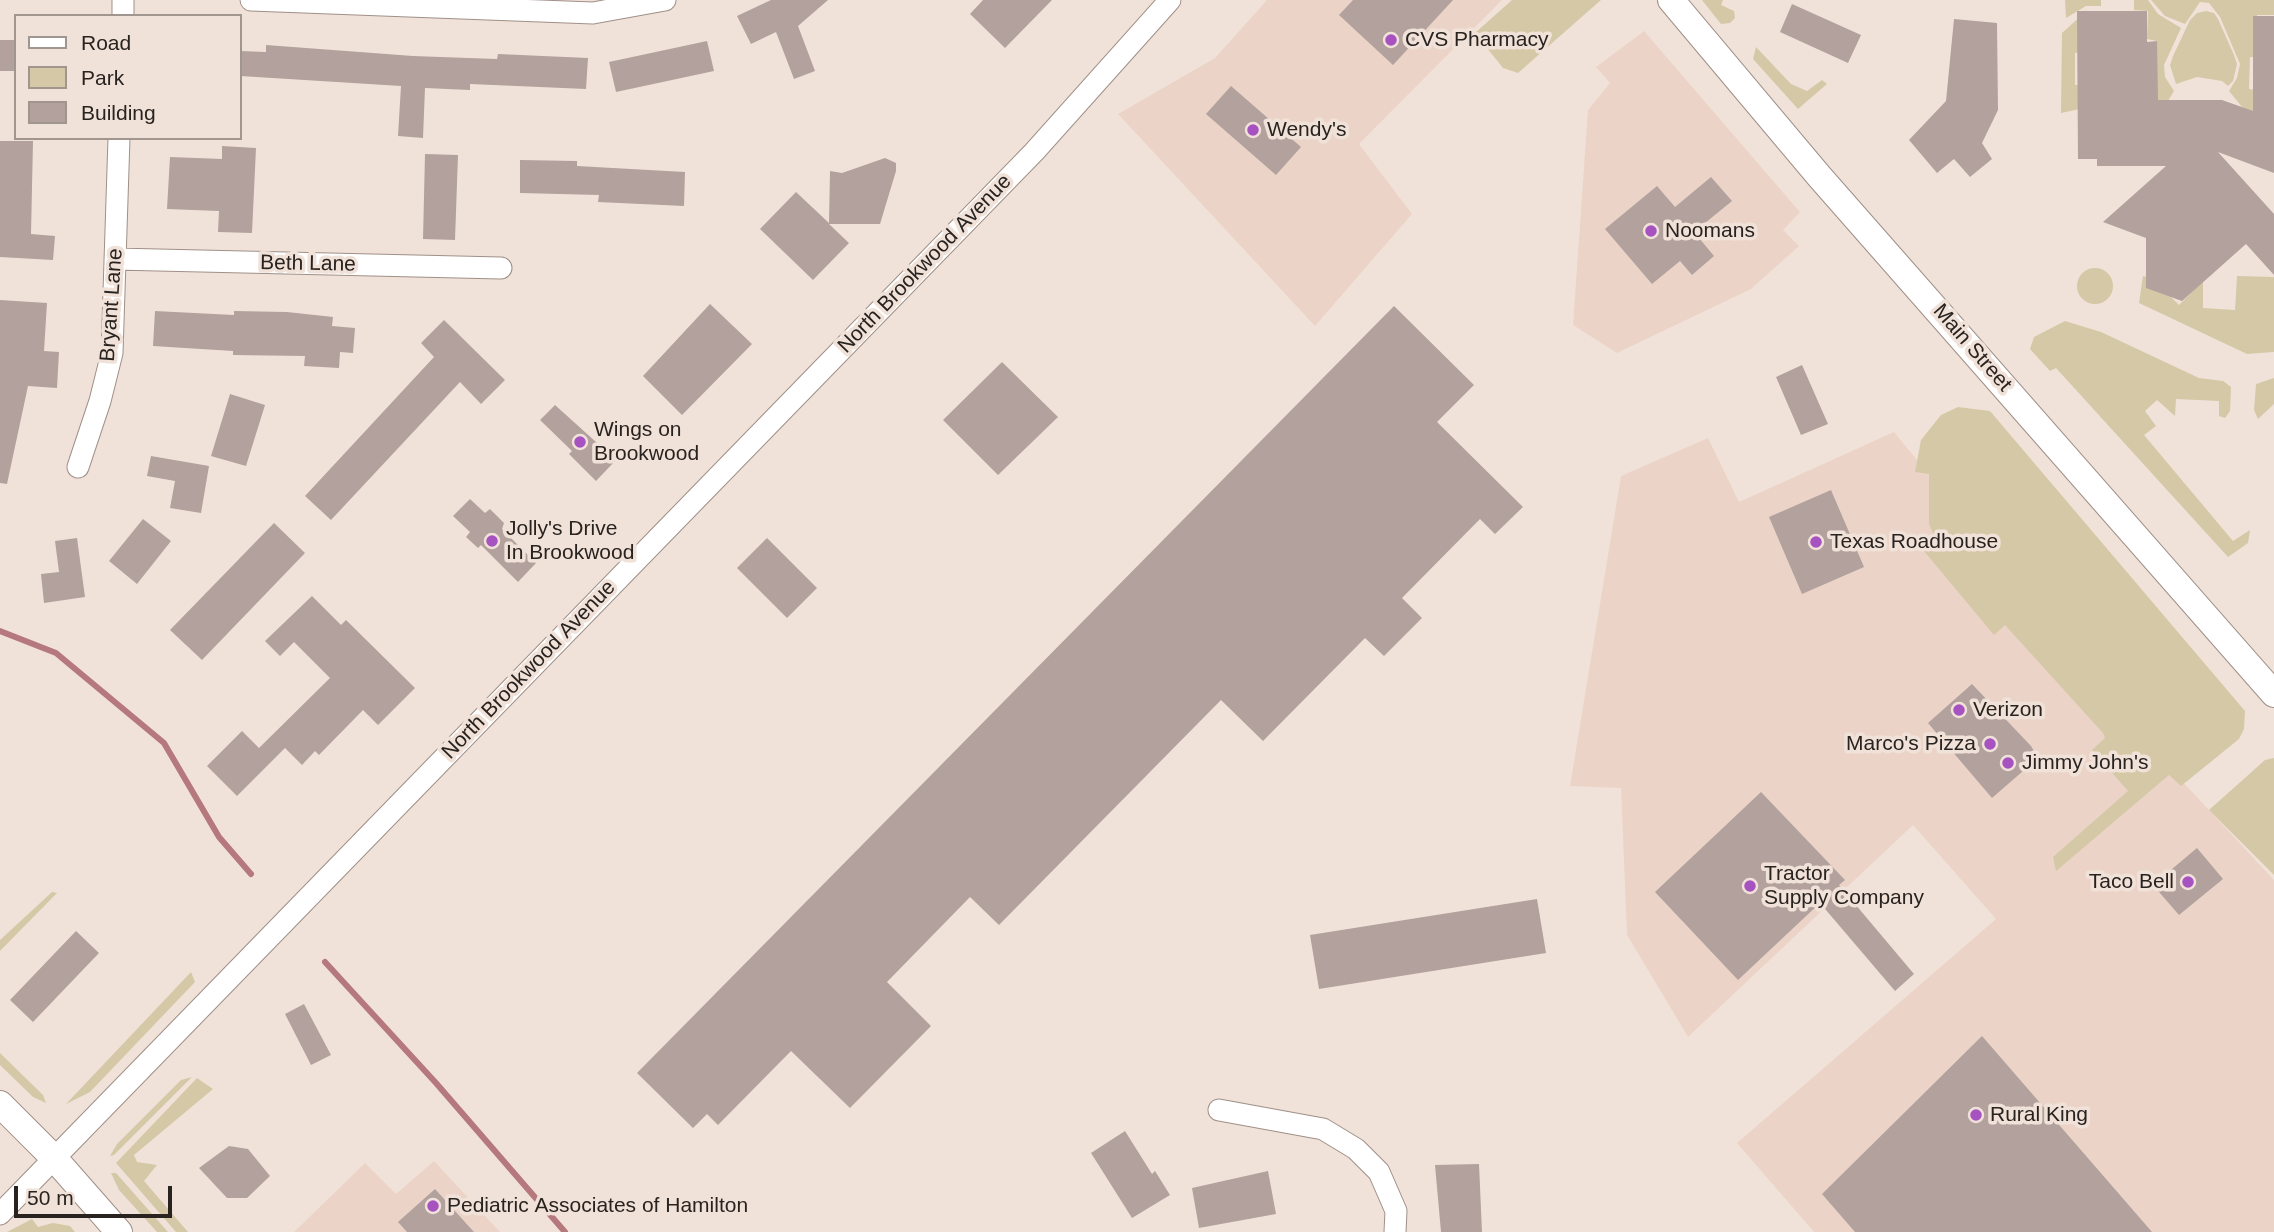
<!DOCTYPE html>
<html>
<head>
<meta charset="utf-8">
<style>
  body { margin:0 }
  #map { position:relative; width:2274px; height:1232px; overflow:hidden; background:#f1e2d9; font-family:Helvetica,sans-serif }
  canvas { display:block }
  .legend { position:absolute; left:14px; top:14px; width:228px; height:126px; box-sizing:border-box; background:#f1e2d9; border:2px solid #a1968f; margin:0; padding:9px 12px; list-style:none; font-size:21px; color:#292320 }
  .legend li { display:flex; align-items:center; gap:14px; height:35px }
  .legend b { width:35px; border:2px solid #a1968f }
  .scale { position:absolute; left:14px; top:1186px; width:158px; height:32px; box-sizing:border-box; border:4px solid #292320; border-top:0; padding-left:9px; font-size:21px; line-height:24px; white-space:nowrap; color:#292320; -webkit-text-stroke:5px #f1e2d9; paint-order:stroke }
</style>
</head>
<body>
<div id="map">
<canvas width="2274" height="1232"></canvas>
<ul class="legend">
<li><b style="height:9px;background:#fff"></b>Road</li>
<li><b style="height:19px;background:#d5c8a6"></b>Park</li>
<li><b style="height:19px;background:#b2a19d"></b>Building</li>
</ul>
<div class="scale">50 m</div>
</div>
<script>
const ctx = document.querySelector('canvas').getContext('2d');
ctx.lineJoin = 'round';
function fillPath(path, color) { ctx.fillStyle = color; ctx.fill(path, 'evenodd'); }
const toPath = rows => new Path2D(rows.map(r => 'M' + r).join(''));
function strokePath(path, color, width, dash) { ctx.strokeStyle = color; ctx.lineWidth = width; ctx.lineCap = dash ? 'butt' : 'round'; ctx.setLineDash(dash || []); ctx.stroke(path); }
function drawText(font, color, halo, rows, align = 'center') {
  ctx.font = font + ' Helvetica,sans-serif'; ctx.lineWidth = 7; ctx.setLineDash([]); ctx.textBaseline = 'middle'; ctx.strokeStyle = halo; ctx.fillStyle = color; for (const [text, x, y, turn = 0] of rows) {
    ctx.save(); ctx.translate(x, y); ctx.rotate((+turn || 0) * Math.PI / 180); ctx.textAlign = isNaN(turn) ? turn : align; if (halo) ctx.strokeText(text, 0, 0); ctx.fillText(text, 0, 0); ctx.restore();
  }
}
fillPath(toPath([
  [1267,0,1502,0,1359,144,1412,214,1315,326,1118,114,1215,58],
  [1644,31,1800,212,1783,230,1799,246,1751,289,1617,353,1573,325,1588,110,1610,83,1596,67],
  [1894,432,2169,767,2274,880,2274,1232,1814,1232,1737,1143,1996,919,1913,825,1688,1037,1627,935,1621,788,1570,786,1621,476,1708,438,1739,502],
  [434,1161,500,1232,294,1232,365,1163,396,1194]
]), '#ebd4c7');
fillPath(toPath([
  [1512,0,1601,0,1518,73,1503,68,1475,33],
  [1702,0,1723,0,1721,5,1734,11,1735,18,1730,23,1721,24],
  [2065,0,2101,0,2101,6,2086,6,2066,18],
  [2134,0,2148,0,2158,14,2181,28,2164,65,2165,77,2174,91,2168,101,2146,111,2156,76,2157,41,2147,39,2148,11,2134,10],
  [2151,0,2274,0,2274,15,2257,15,2258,57,2250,57,2249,89,2255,90,2255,113,2242,107,2229,91,2237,78,2240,64,2220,17,2209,3,2200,2,2185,24,2165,16],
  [2206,11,2214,13,2218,19,2234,55,2237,64,2233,81,2228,86,2222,81,2197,77,2176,84,2170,65,2173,56,2190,20,2197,13],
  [2084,13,2082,52,2075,53,2075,85,2080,85,2080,109,2061,113,2062,33],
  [1756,47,1791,84,1807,91,1822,80,1827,84,1798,109,1753,59],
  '2077 286a18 18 0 1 1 36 0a18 18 0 1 1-36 0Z',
  [2143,276,2152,278,2179,305,2203,281,2203,308,2235,310,2237,276,2274,277,2274,352,2247,354,2139,303],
  [2065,321,2101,332,2199,378,2223,381,2231,387,2230,411,2225,418,2219,416,2219,401,2176,399,2175,416,2157,400,2145,411,2156,426,2144,435,2233,541,2250,530,2248,543,2228,557,2056,368,2050,371,2030,349,2034,337],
  [2274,378,2274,404,2258,419,2254,410,2256,384],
  [1958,407,1990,411,2245,711,2244,729,2239,739,2181,786,2169,775,2056,871,2053,857,2128,791,2092,750,2105,738,2103,733,2005,625,1994,635,1924,551,1936,540,1929,524,1929,474,1915,472,1921,440,1941,415],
  [2274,758,2274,875,2209,810,2265,760],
  [52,892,57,893,0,951,0,940],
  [191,972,195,982,90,1092,66,1104],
  [0,1053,43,1095,46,1103,33,1097,0,1065],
  [192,1077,114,1155,110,1156,117,1144,181,1080],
  [197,1078,213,1089,134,1155,137,1162,157,1165,144,1181,188,1232,176,1232,116,1163],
  [111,1173,116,1173,168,1232,157,1232,119,1190],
  [32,1219,38,1227,53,1223,70,1226,75,1232,7,1232]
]), '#d5c8a6');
strokePath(toPath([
  [0,631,56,653,164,743,219,837,251,874],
  [325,962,436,1083,565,1232]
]), '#b5787d', 6);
fillPath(toPath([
  [771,0,828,0,798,26,815,71,794,79,776,32,751,44,737,16],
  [983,0,1052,0,1005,48,970,14],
  [1353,0,1453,0,1393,65,1339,15],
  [1792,4,1861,35,1848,63,1780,32],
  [2077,11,2147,11,2147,42,2157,41,2158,100,2222,100,2253,111,2253,16,2274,16,2274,173,2218,152,2274,214,2274,275,2246,244,2182,301,2146,288,2146,238,2103,222,2166,166,2097,166,2097,159,2078,159],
  [1954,19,1997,23,1998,110,1982,143,1992,159,1970,177,1954,159,1937,173,1909,140,1946,101],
  [0,40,16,40,16,71,0,71],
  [707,41,714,71,616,92,609,62],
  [266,45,413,56,497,59,498,54,588,58,586,89,470,84,470,90,425,88,423,138,398,136,401,86,240,76,240,51,266,52],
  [1231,86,1301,147,1276,175,1206,114],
  [0,141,33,141,31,234,55,236,53,260,0,257],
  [222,146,256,148,252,233,218,232,219,211,167,209,170,157,222,159],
  [425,154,458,155,455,240,423,239],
  [885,158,896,163,896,171,880,224,829,224,849,243,813,280,760,229,796,192,829,223,830,171,842,173],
  [520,160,577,161,577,166,685,172,684,206,598,202,599,195,520,193],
  [1711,177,1732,201,1694,232,1714,256,1692,275,1680,261,1652,284,1605,229,1657,186,1675,207],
  [0,300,47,303,44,351,59,352,57,388,28,386,7,484,0,483],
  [710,304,752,344,682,415,643,376],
  [1394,306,1474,385,1437,422,1523,507,1495,534,1480,519,1402,598,1422,618,1384,656,1365,638,1263,741,1221,700,999,925,970,897,887,982,931,1026,850,1108,791,1051,718,1125,707,1114,693,1128,637,1073],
  [155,311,234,315,234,311,287,312,333,317,332,326,355,328,353,353,340,352,339,368,304,366,305,356,233,355,233,351,153,346],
  [444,320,505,380,481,404,460,382,331,520,305,496,434,357,421,343],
  [1002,362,1058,417,998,475,943,420],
  [1802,365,1828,424,1801,435,1776,377],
  [230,394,265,405,246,466,211,456],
  [555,405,616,460,596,481,569,454,572,451,540,420],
  [151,456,209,466,201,513,170,508,175,481,147,476],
  [1831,490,1864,567,1802,594,1769,517],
  [470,499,485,513,490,509,504,523,502,529,536,563,518,582,481,545,478,548,466,537,470,532,453,516],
  [143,519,171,541,137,584,109,561],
  [274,523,305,553,202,660,170,630],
  [77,538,85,597,44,603,41,574,59,572,55,541],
  [767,538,817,588,787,618,737,568],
  [312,596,341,625,346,620,415,688,378,725,363,710,319,755,315,751,302,765,285,748,237,796,207,766,242,731,259,748,330,678,294,642,280,656,265,641],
  [1972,684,2031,746,2038,758,1992,798,1928,723],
  [1761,792,1845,880,1839,885,1914,974,1895,991,1820,903,1738,980,1655,892],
  [2197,848,2223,879,2179,915,2153,885],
  [1537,899,1546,953,1319,989,1310,935],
  [76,931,99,953,33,1022,10,1000],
  [304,1004,331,1055,311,1065,285,1014],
  [1982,1036,2152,1232,1855,1232,1822,1194],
  [1125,1131,1152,1174,1155,1171,1170,1195,1132,1218,1091,1153],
  [229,1146,248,1149,270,1176,247,1198,227,1198,199,1168],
  [1479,1164,1482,1232,1441,1232,1435,1165],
  [1268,1171,1276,1214,1199,1228,1192,1188],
  [435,1189,474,1232,407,1232,398,1222]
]), '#b2a19d');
const minor = toPath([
  [251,0,593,13,665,0],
  [123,16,123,0],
  [115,259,501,268],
  [78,467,100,401,112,353,119,138],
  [1219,1110,1323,1129,1356,1149,1379,1172,1396,1211,1395,1232],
  [0,1214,1034,152,1170,0]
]);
const major = toPath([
  [1671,0,1819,176,2274,694],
  [0,1104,54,1158,119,1232]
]);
strokePath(minor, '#9f9088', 23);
strokePath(major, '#9f9088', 28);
strokePath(minor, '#fff', 21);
strokePath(major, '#fff', 26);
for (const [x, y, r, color] of [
  [1391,40,7,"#a752c1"],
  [1253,130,7,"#a752c1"],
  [1651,231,7,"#a752c1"],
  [580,442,7,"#a752c1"],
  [492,541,7,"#a752c1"],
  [1816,542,7,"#a752c1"],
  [1959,710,7,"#a752c1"],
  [1990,744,7,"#a752c1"],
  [2008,763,7,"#a752c1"],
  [2188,882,7,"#a752c1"],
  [1750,886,7,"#a752c1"],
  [1976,1115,7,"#a752c1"],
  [433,1206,7,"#a752c1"]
]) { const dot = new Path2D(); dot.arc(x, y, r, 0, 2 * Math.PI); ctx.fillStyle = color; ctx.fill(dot); strokePath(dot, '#f1e2d9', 2.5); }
drawText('21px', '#292320', '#f1e2d9', [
  ["CVS Pharmacy",1405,40],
  ["Wendy's",1267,130],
  ["Noomans",1665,231],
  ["Wings on",594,430],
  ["Brookwood",594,454],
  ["Jolly's Drive",506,529],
  ["In Brookwood",506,553],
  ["Texas Roadhouse",1830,542],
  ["Verizon",1973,710],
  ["Marco's Pizza",1976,744,"right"],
  ["Jimmy John's",2022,763],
  ["Tractor",1764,874],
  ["Supply Company",1764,898],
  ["Taco Bell",2174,882,"right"],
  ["Rural King",1990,1115],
  ["Pediatric Associates of Hamilton",447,1206]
], 'left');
drawText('21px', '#292320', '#f1e2d9', [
  ["Beth Lane",308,264,1],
  ["North Brookwood Avenue",925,264,-46],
  ["Bryant Lane",112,305,-86],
  ["Main Street",1972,348,49],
  ["North Brookwood Avenue",529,670,-46]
]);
</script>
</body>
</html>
